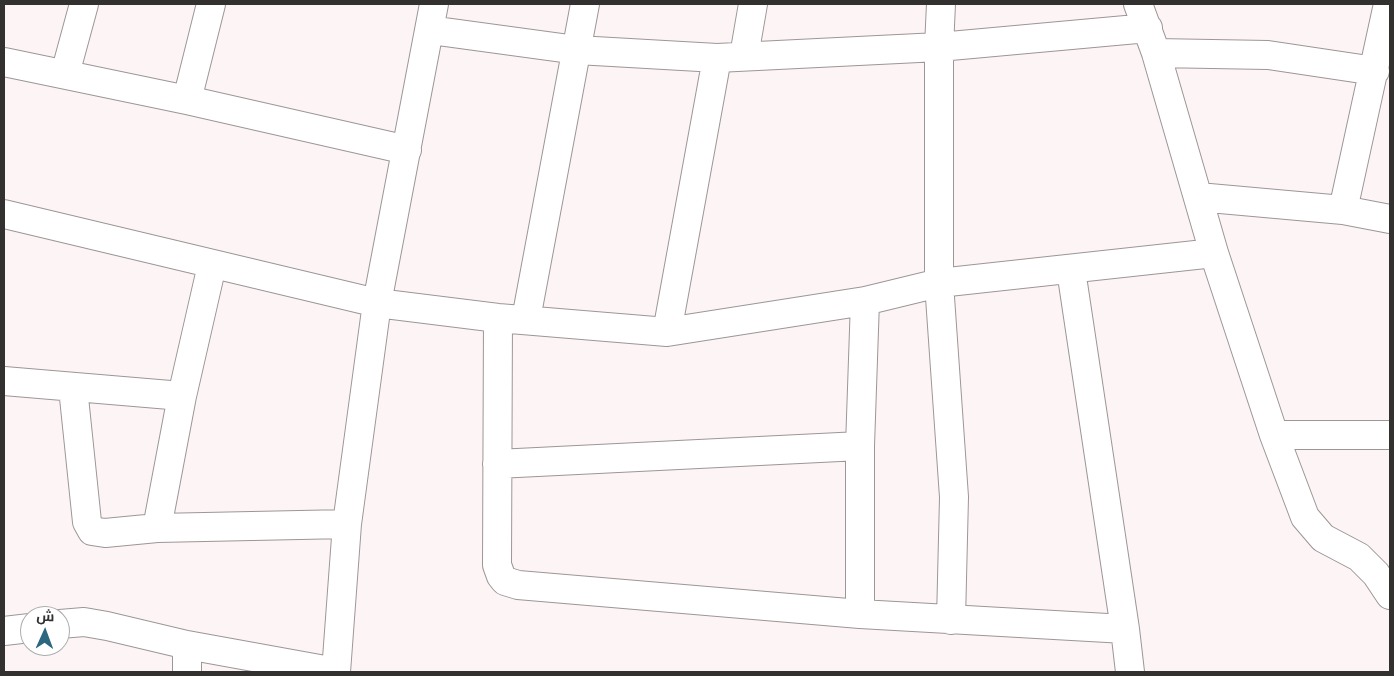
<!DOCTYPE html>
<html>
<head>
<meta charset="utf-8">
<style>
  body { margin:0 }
  #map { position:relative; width:1394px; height:676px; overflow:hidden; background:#fdf5f5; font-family:Bitter,Cairo,serif }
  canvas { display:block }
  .frame { position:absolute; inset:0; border:5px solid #333030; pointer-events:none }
  .north { position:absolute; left:20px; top:606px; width:50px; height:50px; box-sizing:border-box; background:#fff; border:1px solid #adacac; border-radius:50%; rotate:2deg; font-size:14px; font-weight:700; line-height:20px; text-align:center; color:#333030 }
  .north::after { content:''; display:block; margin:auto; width:18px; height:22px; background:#2b677f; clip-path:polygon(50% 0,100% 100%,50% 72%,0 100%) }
</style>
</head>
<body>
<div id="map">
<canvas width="1394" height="676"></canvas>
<div class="frame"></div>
<div class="north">ش</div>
</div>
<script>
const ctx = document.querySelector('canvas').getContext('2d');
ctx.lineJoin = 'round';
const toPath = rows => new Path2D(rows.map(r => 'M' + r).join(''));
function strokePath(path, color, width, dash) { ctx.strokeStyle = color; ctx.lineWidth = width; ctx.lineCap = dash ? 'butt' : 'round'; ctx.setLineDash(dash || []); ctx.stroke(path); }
const minor = toPath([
  [941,4,939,47,939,283,954,497,951,620],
  [1138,4,1156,53,1214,253,1274,435,1305,517,1323,538,1359,557,1376,574,1390,595],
  [430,30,577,50,717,58,939,47,1148,28],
  [1156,53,1268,55,1375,71],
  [744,56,753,4],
  [4,62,187,100,407,150],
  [65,74,84,4],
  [187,100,211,4],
  [1198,197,1343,210,1390,219],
  [1343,210,1388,4],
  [4,214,377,303,498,318,667,332,865,301,939,283,1214,253],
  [1071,270,1125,629,1130,672],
  [498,318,497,565,501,576,505,581,518,585,860,614,1125,629],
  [526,319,585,4],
  [667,332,717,58],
  [4,381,182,396],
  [73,388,87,522,92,531,105,533,157,528,347,524],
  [1274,435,1390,435],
  [497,464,860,446],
  [157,528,182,396,212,265],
  [860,614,860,446,865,301],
  [60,624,84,622,107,626,187,645,336,672],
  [4,631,30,628],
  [187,672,187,645],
  [336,672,347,524,377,303,434,4]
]);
strokePath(minor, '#9d9696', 30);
strokePath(minor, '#fff', 28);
</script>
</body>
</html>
